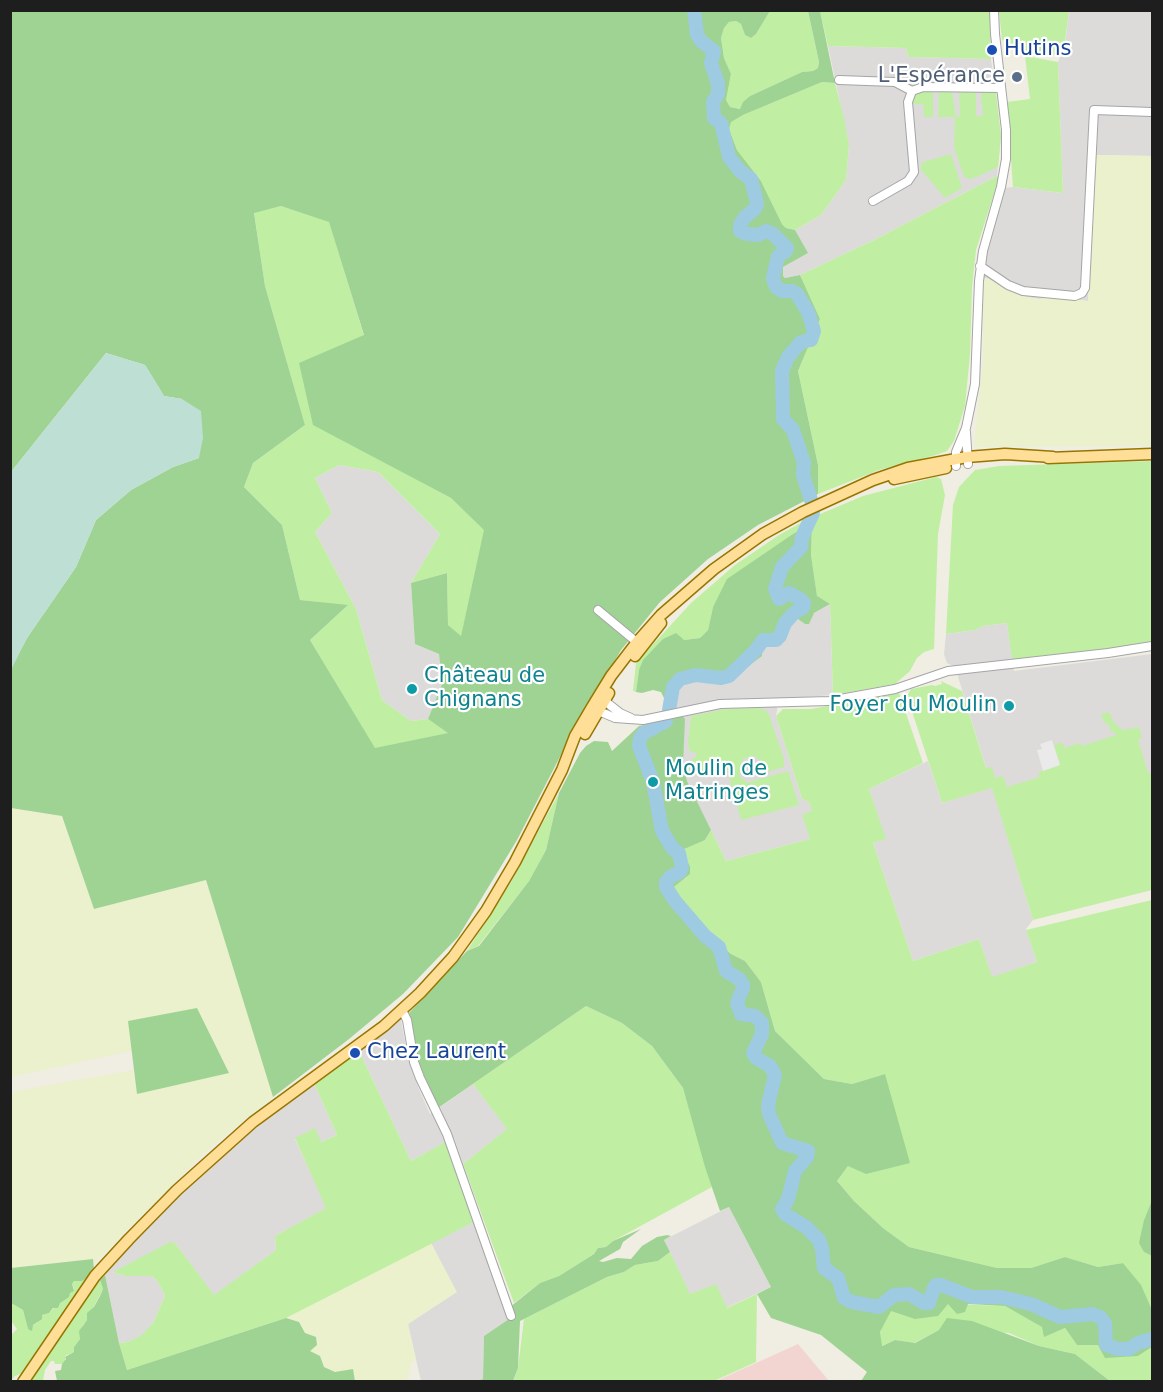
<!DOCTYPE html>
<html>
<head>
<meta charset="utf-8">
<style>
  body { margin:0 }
  #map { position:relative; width:1163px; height:1392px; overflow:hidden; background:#f0ede2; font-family:"DejaVu Sans",sans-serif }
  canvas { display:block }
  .frame { position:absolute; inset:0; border:12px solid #1e1e1e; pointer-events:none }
</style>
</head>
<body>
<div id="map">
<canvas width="1163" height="1392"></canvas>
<div class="frame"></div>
</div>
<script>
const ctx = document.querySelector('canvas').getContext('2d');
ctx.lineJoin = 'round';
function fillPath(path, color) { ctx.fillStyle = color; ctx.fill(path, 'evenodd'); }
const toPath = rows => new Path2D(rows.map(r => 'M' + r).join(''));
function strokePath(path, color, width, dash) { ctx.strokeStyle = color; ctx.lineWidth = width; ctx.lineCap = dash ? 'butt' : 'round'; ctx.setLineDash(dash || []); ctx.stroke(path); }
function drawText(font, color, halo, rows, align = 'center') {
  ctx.font = font + ' "DejaVu Sans",sans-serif'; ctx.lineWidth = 4.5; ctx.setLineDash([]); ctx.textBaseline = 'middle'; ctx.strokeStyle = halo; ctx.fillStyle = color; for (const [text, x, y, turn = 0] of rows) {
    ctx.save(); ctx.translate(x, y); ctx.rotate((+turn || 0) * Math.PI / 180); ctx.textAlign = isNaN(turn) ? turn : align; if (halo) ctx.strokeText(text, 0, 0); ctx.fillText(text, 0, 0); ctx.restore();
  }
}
fillPath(toPath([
  [1069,11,1152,11,1152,156,1094,155,1094,191,1090,210,1088,301,1052,297,1039,299,1022,296,987,278,983,278,989,243,1004,188,1013,187,1063,193,1058,62,1065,45],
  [828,46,906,48,908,57,991,59,1001,136,997,176,876,239,800,275,785,278,783,276,783,267,807,253,795,230,821,215,846,180,849,145],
  [339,465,378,472,440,534,411,583,415,644,439,654,442,684,428,719,411,721,382,700,356,609,315,532,332,513,315,478],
  [830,604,833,695,779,699,776,716,802,799,809,802,813,812,810,839,726,861,687,781,683,765,683,750,685,707,672,709,676,693,687,681,707,677,719,681,762,646,785,637,786,626,799,619,805,624,814,613],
  [1007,623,1014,671,1152,654,1152,802,1000,812,1033,920,1026,929,1037,962,992,978,979,939,913,961,873,843,885,839,869,789,928,761,942,803,992,787,955,667,947,663,944,654,946,634,975,630,983,626],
  [400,1015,408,1057,418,1087,430,1114,473,1084,508,1129,463,1164,454,1138,411,1161,359,1051],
  [314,1083,337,1135,321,1142,295,1139,327,1208,275,1236,276,1250,214,1296,175,1243,113,1272,125,1276,152,1276,158,1282,165,1296,153,1323,142,1336,128,1342,119,1343,105,1275,155,1218,235,1144],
  [729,1207,771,1287,726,1308,690,1295,664,1240],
  [474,1222,509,1319,484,1336,483,1379,474,1382,421,1381,408,1324,456,1292,431,1243]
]), '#dcdbda');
fillPath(toPath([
  [798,1344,829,1381,714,1382]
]), '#f2d5d0');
fillPath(toPath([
  [1094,155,1152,156,1152,446,974,447,983,360,983,278,987,278,1022,296,1039,299,1052,297,1088,301,1090,210,1094,191],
  [10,808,62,816,94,909,206,880,273,1097,205,1152,93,1265,92,1259,11,1268,11,1092,133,1070,137,1093,129,1021,131,1051,11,1077],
  [431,1243,457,1292,408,1324,416,1360,411,1363,407,1381,355,1381,355,1376,335,1372,324,1367,320,1356,309,1351,309,1337,305,1333,303,1327,292,1319,286,1318]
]), '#eaf1cc');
fillPath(toPath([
  [770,11,808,11,819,62,818,68,813,71,802,72,750,96,741,109,730,107,726,100,731,74,724,58,721,38,724,28,729,22,736,21,741,24,745,35,751,38,756,34],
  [820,11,990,11,991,59,908,57,906,48,828,46],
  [999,11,1069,11,1064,49,1059,54,1044,56,1029,52,1002,40],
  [1025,56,1058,62,1063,193,1013,187,1007,102,1030,99],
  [822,82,835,83,844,118,849,145,846,180,821,215,795,230,786,228,782,224,761,181,737,150,729,129,730,122,743,115],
  [939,90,952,91,956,117,960,116,959,91,976,91,976,116,983,116,981,97,983,90,996,93,1001,136,998,167,976,177,970,179,964,177,954,147,955,117,938,117],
  [922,91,933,91,933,117,924,117,923,104,913,104,914,96],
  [951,154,962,188,945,198,923,172,921,171,921,164,923,162],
  [997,176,999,178,976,250,972,287,970,354,965,406,954,441,947,451,936,455,879,470,818,494,818,465,798,371,820,319,800,275,876,239],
  [281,206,329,221,364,336,313,424,451,498,485,530,461,637,448,625,447,573,411,583,440,534,378,472,339,465,315,478,332,513,315,532,356,609,382,700,411,721,428,719,449,733,375,749,310,640,347,606,300,600,282,525,244,487,253,463,305,425,265,286,254,212],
  [1152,461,1152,641,1114,648,1012,659,1007,623,983,626,975,630,946,634,953,505,959,487,975,470,999,466],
  [936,477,941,479,945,495,938,534,934,649,924,652,917,658,910,671,895,684,833,695,830,604,817,597,811,555,812,525,713,607,708,630,700,638,684,640,639,670,636,692,633,691,636,663,691,603,735,565,779,535,806,520,863,496],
  [941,681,962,691,986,768,992,767,995,778,1003,776,1007,787,1040,777,1038,772,1060,765,1054,745,1062,742,1064,748,1080,743,1082,746,1116,735,1114,731,1111,732,1108,723,1104,723,1101,714,1109,712,1114,723,1123,730,1139,727,1142,738,1138,739,1148,773,1152,773,1152,780,1150,781,1152,789,1152,890,1033,920,992,788,942,803,907,696,911,689,932,685,935,686,942,684],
  [899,693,923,763,869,789,886,839,873,843,913,961,979,939,992,977,1037,962,1026,930,1152,900,1152,1200,1144,1220,1144,1252,1152,1256,1152,1310,1140,1285,1123,1263,1098,1267,1065,1257,1031,1268,997,1268,909,1247,883,1228,854,1201,837,1181,848,1166,885,1074,852,1084,824,1079,775,1031,761,982,745,961,731,954,701,928,674,887,690,874,690,866,682,854,684,848,705,840,711,830,726,861,810,839,802,815,812,811,809,802,802,799,776,716,783,709,811,709],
  [760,708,768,712,784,759,784,767,763,773,758,758,754,756,742,759,745,771,739,773,741,779,744,779,746,783,788,771,799,805,741,820,726,765,690,775,689,764,693,758,697,757,696,753,690,752,688,743,691,716,726,709],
  [559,793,546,850,529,881,478,946,467,951,511,882],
  [586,1006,622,1023,652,1046,683,1088,712,1187,613,1241,606,1247,598,1248,594,1254,559,1276,540,1283,514,1303,463,1164,507,1129,473,1084],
  [359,1051,411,1161,447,1141,474,1222,286,1318,127,1370,119,1343,128,1342,142,1335,153,1323,165,1296,158,1282,152,1276,125,1276,113,1272,170,1242,175,1243,214,1295,276,1250,275,1236,326,1208,295,1138,315,1128,321,1142,337,1135,314,1083],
  [670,1252,690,1294,716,1284,727,1308,757,1294,756,1362,714,1381,513,1382,518,1368,524,1319,607,1277,624,1272,635,1265,658,1261],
  [91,1276,22,1373,15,1376,10,1381,10,1336,17,1329,11,1321,11,1303,23,1310,28,1329,38,1322,42,1315,49,1313,74,1289,72,1284,74,1281,82,1281],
  [100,1280,103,1289,87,1320,82,1326,80,1339,74,1347,74,1352,65,1356,65,1362,62,1364,55,1364,54,1361,51,1361,45,1370,43,1381,29,1381],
  [949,1304,1005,1306,1043,1327,1045,1336,1065,1328,1077,1345,1098,1345,1138,1356,1152,1347,1152,1381,1110,1381,1075,1354,1039,1346,1009,1333,939,1330,914,1343,895,1340,881,1346,880,1332,890,1311]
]), '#c0efa3');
fillPath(toPath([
  [11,11,770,11,756,34,751,38,745,35,741,24,736,21,729,22,724,28,721,38,724,58,731,74,726,100,730,107,740,109,743,102,750,96,802,72,813,71,818,68,819,62,808,11,820,11,835,83,822,82,743,115,731,122,729,129,737,150,761,181,782,224,786,228,795,230,808,253,783,267,783,276,785,278,800,275,820,319,798,371,818,465,818,494,758,525,708,559,660,602,621,650,565,747,517,840,458,937,403,994,349,1039,273,1097,206,880,94,909,62,816,11,808,10,670,27,638,76,567,96,520,131,490,173,467,199,458,182,399,164,396,145,365,106,353,11,472],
  [281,206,329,222,364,335,299,363,313,425,451,498,484,530,461,636,448,625,447,573,411,583,415,644,439,654,442,684,428,719,448,733,375,748,310,640,348,605,300,600,282,525,244,487,253,463,305,425,265,286,254,213],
  [812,524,811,555,817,596,830,604,814,613,809,624,805,624,798,619,786,626,785,637,779,644,762,646,762,656,729,680,719,681,707,677,687,681,676,693,672,709,667,711,666,702,661,692,653,690,642,693,636,692,639,670,643,660,663,639,676,633,684,640,700,638,708,630,713,607,727,579,793,534],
  [683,716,685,719,683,765,687,781,711,830,705,840,684,849,682,854,690,866,690,874,674,887,701,928,731,954,745,961,761,982,775,1031,824,1079,852,1084,885,1074,910,1163,866,1174,848,1166,837,1181,854,1201,883,1228,909,1247,997,1268,1031,1268,1065,1257,1098,1267,1123,1263,1141,1285,1152,1310,1152,1347,1138,1356,1105,1358,1098,1345,1077,1345,1065,1328,1044,1337,1042,1327,1005,1306,968,1304,965,1312,957,1314,948,1304,938,1316,915,1319,891,1311,880,1332,882,1346,895,1340,915,1343,939,1330,947,1318,972,1321,1039,1346,1075,1354,1110,1381,861,1381,867,1372,821,1335,771,1318,757,1294,771,1287,729,1207,720,1211,705,1167,683,1088,652,1046,622,1023,586,1006,438,1108,417,1059,409,1013,467,951,479,946,529,881,546,850,559,793,580,753,586,746,594,741,608,742,612,751,639,726],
  [197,1008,229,1073,137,1094,128,1021],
  [1152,1200,1152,1256,1144,1252,1139,1243,1144,1220],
  [641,1229,623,1242,620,1249,599,1261,603,1262,617,1258,631,1259,642,1246,657,1237,667,1235,671,1236,664,1240,670,1252,658,1261,635,1265,624,1272,607,1277,520,1321,518,1368,513,1381,474,1382,483,1379,484,1336,509,1319,505,1311,540,1283,559,1276,594,1254,598,1248,606,1247,613,1241],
  [93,1259,94,1269,91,1276,82,1281,74,1281,72,1284,74,1291,70,1293,69,1297,60,1303,58,1308,53,1308,49,1313,42,1315,42,1319,33,1325,32,1331,28,1329,23,1310,11,1303,11,1268],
  [105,1275,119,1343,127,1370,286,1318,299,1322,305,1333,316,1337,317,1345,310,1351,320,1356,324,1367,335,1372,353,1369,355,1381,57,1381,55,1371,61,1370,62,1364,66,1359,65,1357,74,1352,74,1347,80,1339,79,1331,87,1320,87,1313,94,1307,100,1296,103,1289,100,1280]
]), '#9fd393');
fillPath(toPath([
  [106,353,145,365,164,396,182,399,201,411,203,438,199,458,173,467,131,490,96,520,76,567,27,638,11,670,11,472]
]), '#bedfd4');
fillPath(toPath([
  [1052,740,1060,765,1043,771,1037,750,1042,749,1040,744]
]), '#eaeaea');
strokePath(toPath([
  [694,10,697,35,702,42,714,51,711,63,718,84,718,94,713,102,714,118,721,123,729,157,740,171,751,179,757,203,755,209,745,217,740,225,740,231,747,234,758,235,766,231,773,234,787,248,785,252,778,256,773,278,776,287,782,291,792,291,797,294,808,312,814,331,811,340,801,342,788,357,782,371,783,419,793,430,804,463,803,475,811,500],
  [669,710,673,687,680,679,696,675,721,678,729,676,756,650,763,640,776,640,780,636,785,623,794,613,803,608,804,603,800,599,789,593,779,599,775,589,782,567,801,547,802,537,813,513],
  [666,721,644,733,640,738,639,746,653,782,662,831,673,849,679,853,682,867,680,872,670,877,666,882,666,887,675,901,705,936,719,947,726,971,739,979,743,984,743,988,737,1003,741,1014,755,1016,762,1023,762,1034,753,1053,756,1058,770,1066,775,1075,768,1105,769,1114,782,1143,808,1151,807,1157,795,1171,788,1199,782,1209,785,1214,806,1227,819,1240,822,1249,824,1268,838,1278,844,1298,852,1302,879,1307,894,1295,909,1294,924,1303,929,1303,934,1288,936,1285,941,1285,972,1297,1001,1297,1031,1304,1060,1317,1092,1314,1100,1317,1105,1323,1106,1345,1118,1349,1129,1349,1138,1343,1152,1339]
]), '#9ecbe2', 14);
const minor = toPath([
  [839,80,895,82,912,91],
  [873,201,908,181,914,172,908,102,912,91,923,87,1001,88],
  [980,266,1008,285,1023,291,1075,296,1082,293,1085,288,1094,110,1152,112],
  [966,432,968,464],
  [956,466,956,452,966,428,975,384,979,281,983,251,1001,187,1006,159,1006,130,995,34,994,10],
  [598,610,639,644],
  [601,698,620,713,631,718],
  [594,709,615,718,643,720,720,704,829,701,895,689,948,671,1108,653,1152,646],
  [402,1010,407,1020,414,1062,420,1078,447,1134,511,1316]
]);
const major = toPath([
  [1048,458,1152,454],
  [894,479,946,468],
  [635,656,661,623],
  [585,734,609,693],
  [23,1382,95,1276,129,1239,177,1190,253,1122,384,1026,420,993,453,957,486,911,515,862,562,770,575,736,592,707,611,676,637,642,661,615,714,569,763,534,803,512,873,480,908,468,967,457,1005,454,1053,457]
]);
strokePath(minor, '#a5a5a5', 10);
strokePath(major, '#977600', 13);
strokePath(minor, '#fff', 8);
strokePath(major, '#ffde98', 10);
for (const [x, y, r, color] of [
  [992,50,6,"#1a4fb4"],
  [1017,77,6,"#5c6f8a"],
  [412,689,6,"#0f9aa8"],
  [1009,706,6,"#0f9aa8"],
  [653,782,6,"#0f9aa8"],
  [355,1053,6,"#1a4fb4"]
]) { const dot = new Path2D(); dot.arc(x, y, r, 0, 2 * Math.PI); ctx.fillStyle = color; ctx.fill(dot); strokePath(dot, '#fff', 2); }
drawText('21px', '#164399', '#fff', [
  ["Hutins",1004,50],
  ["Chez Laurent",367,1053]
], 'left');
drawText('21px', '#4e5e75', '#fff', [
  ["L'Espérance",1005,77]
], 'right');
drawText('21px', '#0d838f', '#fff', [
  ["Château de",424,677],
  ["Chignans",424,701],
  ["Foyer du Moulin",997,706,"right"],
  ["Moulin de",665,770],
  ["Matringes",665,794]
], 'left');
</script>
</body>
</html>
